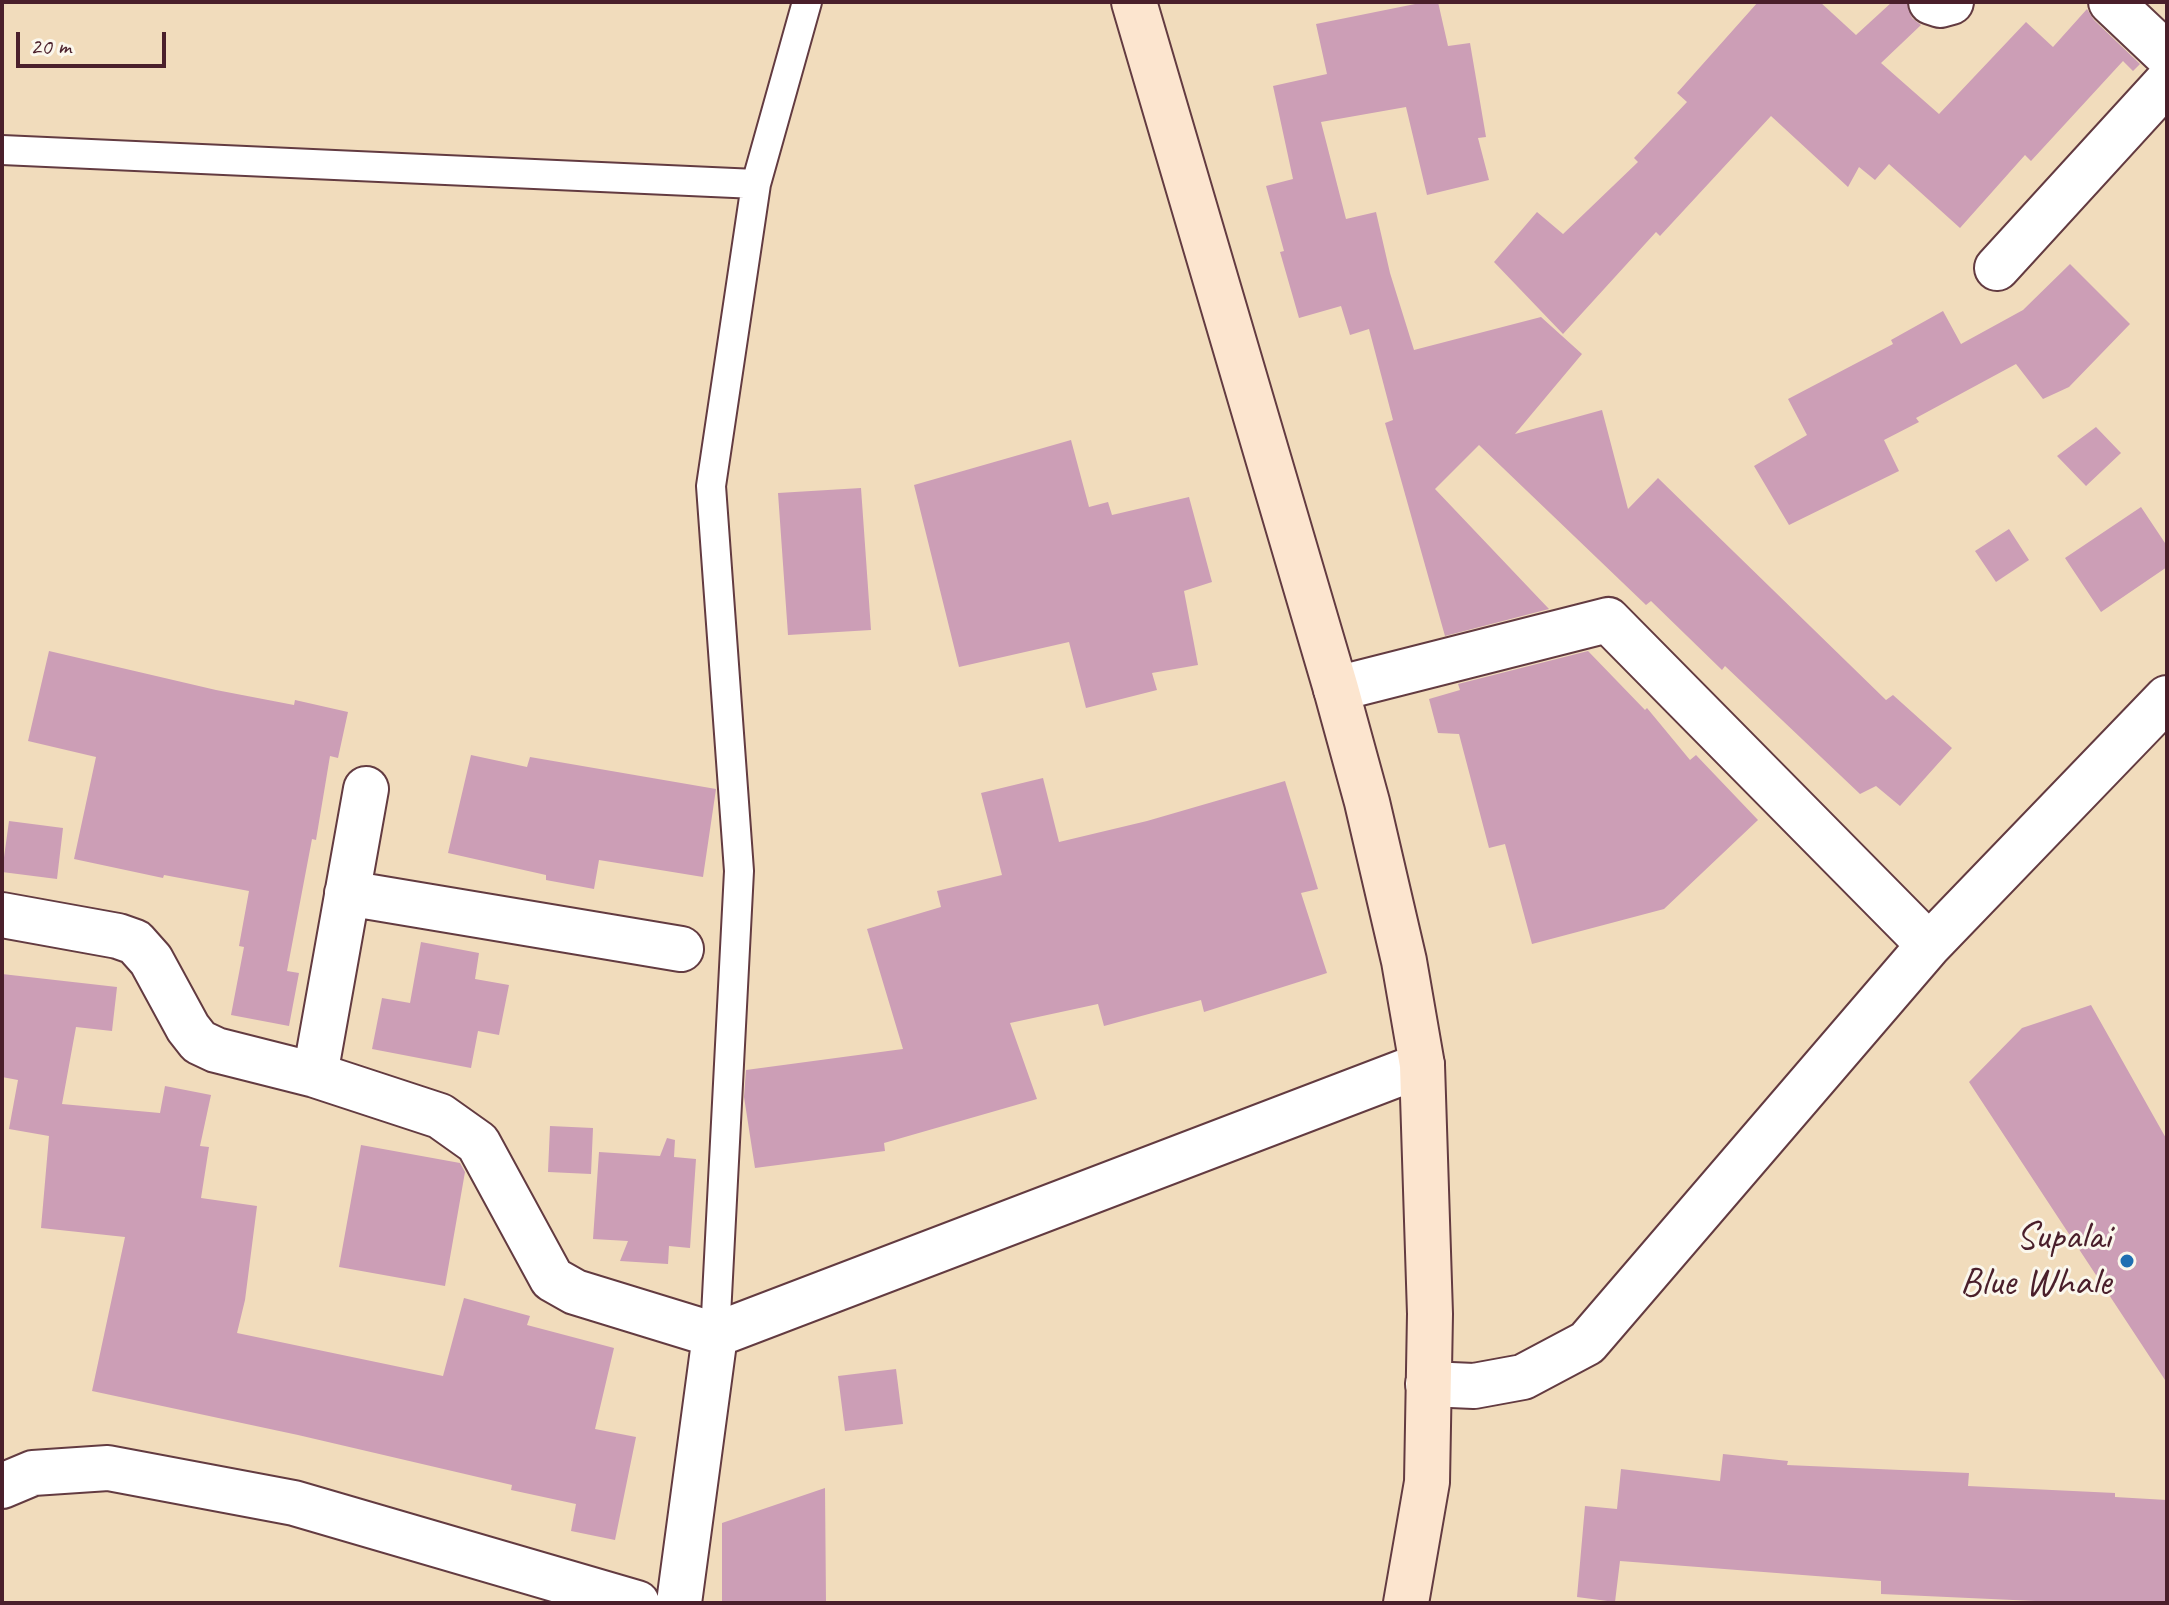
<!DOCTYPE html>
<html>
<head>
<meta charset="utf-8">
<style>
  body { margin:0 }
  #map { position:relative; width:2169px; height:1605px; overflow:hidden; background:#f1dcbc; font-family:Caveat,sans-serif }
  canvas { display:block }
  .frame { position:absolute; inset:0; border:4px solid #4a1f2b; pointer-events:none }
  .scale { position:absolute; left:16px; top:32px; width:150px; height:36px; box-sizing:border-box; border:4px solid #4a1f2b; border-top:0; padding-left:10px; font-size:24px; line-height:28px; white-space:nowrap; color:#4a1f2b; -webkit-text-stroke:6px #fbf7ec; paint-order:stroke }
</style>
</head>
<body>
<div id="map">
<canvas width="2169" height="1605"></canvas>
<div class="frame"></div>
<div class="scale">20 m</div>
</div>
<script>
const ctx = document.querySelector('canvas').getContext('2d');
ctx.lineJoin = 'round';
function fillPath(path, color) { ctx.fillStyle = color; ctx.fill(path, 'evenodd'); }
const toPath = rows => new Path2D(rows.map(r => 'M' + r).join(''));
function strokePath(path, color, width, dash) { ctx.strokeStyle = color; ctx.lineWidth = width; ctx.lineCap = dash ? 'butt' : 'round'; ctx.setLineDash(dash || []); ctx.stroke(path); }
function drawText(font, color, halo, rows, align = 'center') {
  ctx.font = font + ' Caveat,sans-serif'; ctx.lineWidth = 6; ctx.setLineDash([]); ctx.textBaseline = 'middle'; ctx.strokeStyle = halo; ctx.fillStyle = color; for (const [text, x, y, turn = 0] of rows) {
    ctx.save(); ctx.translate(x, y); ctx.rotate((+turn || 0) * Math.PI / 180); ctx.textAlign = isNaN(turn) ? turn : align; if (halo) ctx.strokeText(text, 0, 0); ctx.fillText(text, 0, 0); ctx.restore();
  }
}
fillPath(toPath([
  [1425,2,1438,2,1448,46,1470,43,1486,137,1478,138,1489,180,1427,195,1406,107,1321,122,1346,219,1376,212,1390,273,1414,350,1541,317,1582,354,1515,434,1602,410,1628,509,1658,478,1886,700,1893,695,1952,748,1900,806,1876,786,1860,794,1725,666,1722,670,1651,601,1646,605,1479,445,1435,489,1549,609,1445,636,1385,423,1393,420,1369,329,1350,335,1341,306,1299,318,1280,252,1284,251,1266,186,1293,179,1273,86,1327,74,1316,24],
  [1758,2,1820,2,1856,35,1892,2,1907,2,1912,18,1921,25,1881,63,1939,114,2026,22,2053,47,2087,9,2094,20,2140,64,2133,71,2123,61,2031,161,2025,155,1960,228,1889,164,1875,180,1859,167,1848,187,1771,116,1660,236,1656,232,1563,334,1494,262,1537,212,1563,234,1638,162,1634,158,1687,102,1677,93],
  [2070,264,2130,324,2069,387,2043,399,2016,364,1916,418,1919,422,1884,440,1899,471,1789,525,1754,466,1807,435,1788,399,1893,344,1891,340,1943,311,1961,344,2023,310],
  [2096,427,2121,453,2086,486,2057,456],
  [1071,440,1089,507,1108,502,1112,515,1189,497,1212,582,1184,591,1198,665,1152,673,1157,690,1086,708,1069,642,959,667,914,485],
  [861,488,871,630,788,635,778,493],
  [2141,507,2167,546,2167,567,2101,612,2065,558],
  [2009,529,2029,560,1996,582,1975,551],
  [49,651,216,690,294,705,295,700,348,712,338,758,330,756,316,840,312,839,287,971,299,973,289,1026,231,1015,244,947,239,946,249,891,164,875,163,878,74,859,96,757,28,741],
  [1588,651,1645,710,1647,708,1690,760,1696,755,1758,820,1664,909,1532,944,1505,844,1489,848,1459,734,1438,733,1429,699,1460,690,1458,684],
  [471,755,527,767,530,757,716,789,703,877,599,860,594,889,546,880,546,875,448,853],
  [1043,778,1059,842,1147,821,1285,781,1318,889,1301,893,1327,973,1204,1012,1201,1000,1104,1026,1098,1004,1010,1023,1037,1099,884,1143,885,1151,755,1168,744,1097,746,1070,903,1049,867,929,941,907,937,891,1002,875,981,793],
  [9,821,63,828,57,879,2,872],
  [421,942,479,953,475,979,509,985,499,1035,478,1031,471,1068,372,1049,382,998,410,1003],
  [2,974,117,987,112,1031,76,1027,62,1104,160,1113,165,1086,211,1095,200,1146,209,1147,201,1198,257,1206,245,1300,237,1333,443,1376,464,1298,530,1316,527,1325,614,1348,595,1429,636,1437,615,1540,571,1531,576,1504,511,1490,512,1485,298,1435,92,1391,125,1237,41,1228,49,1136,9,1129,18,1080,2,1077],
  [2091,1005,2167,1140,2167,1383,1969,1082,2022,1028],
  [550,1126,593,1128,591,1174,548,1172],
  [667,1138,675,1140,674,1157,696,1159,690,1248,669,1246,668,1264,620,1261,628,1241,593,1239,599,1152,660,1156],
  [361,1145,460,1163,465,1172,445,1286,339,1267],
  [896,1369,903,1424,845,1431,838,1376],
  [1723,1454,1788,1461,1787,1465,1969,1473,1968,1486,2115,1493,2115,1497,2167,1500,2167,1603,2035,1603,2035,1601,1881,1594,1881,1581,1620,1561,1615,1602,1577,1597,1585,1506,1617,1509,1621,1469,1720,1481],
  [825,1488,826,1603,722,1603,722,1523]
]), '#cc9eb6');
const service = toPath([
  [2,150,756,184],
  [715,1335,739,871,711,486,756,184,807,2]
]);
const minor = toPath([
  [1931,2,1940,5,1951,2],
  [2111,2,2167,55],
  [1997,268,2167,82],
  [1336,689,1608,620,1929,945],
  [347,893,681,949],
  [2,915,118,936,135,942,151,960,188,1028,199,1042,216,1050,315,1075,440,1116,478,1143,552,1279,575,1292,715,1335,1422,1065],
  [315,1075,366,789],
  [1428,1384,1474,1386,1523,1377,1587,1343,1929,945,2167,698],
  [2,1486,33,1473,108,1468,294,1503,637,1603],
  [679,1603,715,1335]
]);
const secondary = toPath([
  [1134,2,1336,689,1367,802,1404,961,1422,1065,1430,1314,1427,1482,1406,1603]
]);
strokePath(service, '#633b41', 32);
strokePath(minor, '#633b41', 48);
strokePath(secondary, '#633b41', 48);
strokePath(service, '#fff', 28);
strokePath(minor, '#fff', 44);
strokePath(secondary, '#fce5cf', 44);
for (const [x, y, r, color] of [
  [2127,1261,8,"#1f6fb2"]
]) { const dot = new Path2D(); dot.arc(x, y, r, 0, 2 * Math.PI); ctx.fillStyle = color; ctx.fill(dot); strokePath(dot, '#fbf7ec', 3); }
drawText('40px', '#4a1f2b', '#fbf7ec', [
  ["Supalai",2111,1238],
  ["Blue Whale",2111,1284]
], 'right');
</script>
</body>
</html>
